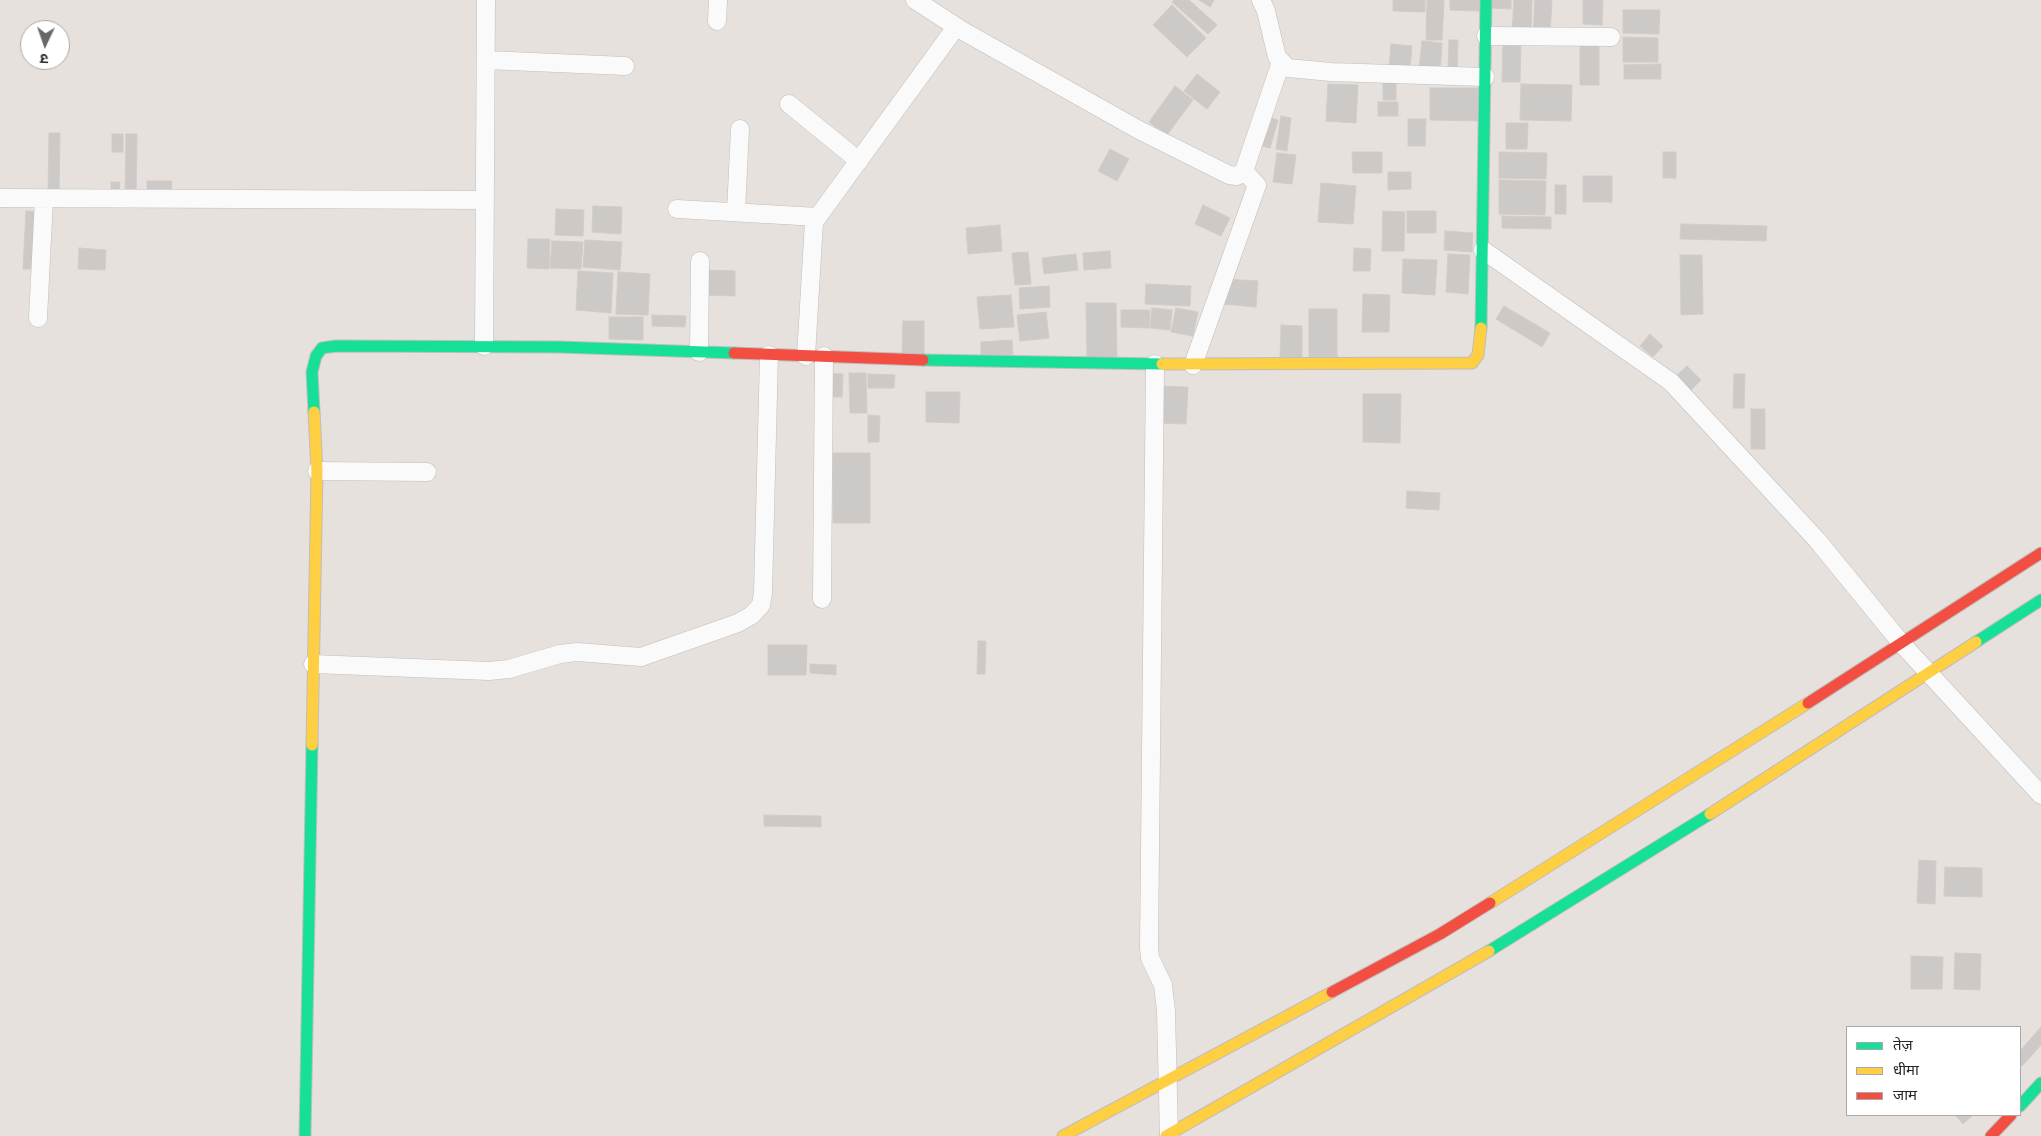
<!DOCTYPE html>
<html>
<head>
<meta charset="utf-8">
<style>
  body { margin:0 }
  #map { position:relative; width:2041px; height:1136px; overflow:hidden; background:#e6e1dc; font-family:"DejaVu Sans","Noto Sans Devanagari",sans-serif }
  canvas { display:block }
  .legend { position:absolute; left:1846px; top:1026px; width:175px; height:90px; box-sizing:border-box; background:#fff; border:1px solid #a9a9a9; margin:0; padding:6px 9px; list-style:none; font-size:15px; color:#272727 }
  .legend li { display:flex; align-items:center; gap:10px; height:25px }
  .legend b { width:25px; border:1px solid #a9a9a9 }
  .north { position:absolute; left:20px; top:20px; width:50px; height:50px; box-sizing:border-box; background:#fff; border:1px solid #a9a9a9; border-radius:50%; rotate:183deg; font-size:14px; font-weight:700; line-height:20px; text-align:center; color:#272727 }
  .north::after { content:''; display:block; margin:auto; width:18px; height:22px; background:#6a6866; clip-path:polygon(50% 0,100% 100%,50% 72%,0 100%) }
</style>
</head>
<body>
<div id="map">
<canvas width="2041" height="1136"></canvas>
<ul class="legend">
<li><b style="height:6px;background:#16e098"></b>तेज़</li>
<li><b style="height:6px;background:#ffcf43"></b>धीमा</li>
<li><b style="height:6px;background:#f24e42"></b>जाम</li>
</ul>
<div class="north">उ</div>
</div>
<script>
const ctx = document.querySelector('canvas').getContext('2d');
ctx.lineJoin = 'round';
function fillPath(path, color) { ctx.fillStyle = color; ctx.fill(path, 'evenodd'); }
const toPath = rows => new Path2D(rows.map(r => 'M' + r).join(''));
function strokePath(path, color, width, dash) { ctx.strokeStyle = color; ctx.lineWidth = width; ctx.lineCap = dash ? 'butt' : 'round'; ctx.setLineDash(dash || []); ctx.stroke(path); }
const building = toPath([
  [1174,0,1189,0,1217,25,1208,34,1172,2,1174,0],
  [1199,0,1214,0,1210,7,1199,0],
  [1393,0,1425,0,1425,12,1393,11,1393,0],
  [1427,0,1444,0,1442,40,1426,40,1427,0],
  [1450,0,1480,0,1479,11,1450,10,1450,0],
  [1491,0,1511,0,1511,9,1491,8,1491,0],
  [1514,0,1532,0,1531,33,1512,33,1514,0],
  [1535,0,1552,0,1550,34,1533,33,1535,0],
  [1583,0,1603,0,1602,25,1583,24,1583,0],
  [1172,5,1206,38,1187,57,1153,25,1172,5],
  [1623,10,1660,10,1659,34,1623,33,1623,10],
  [1623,37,1658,38,1658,62,1623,62,1623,37],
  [1449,40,1458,40,1457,72,1448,72,1449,40],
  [1422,41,1442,43,1440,72,1419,70,1422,41],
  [1503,43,1521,43,1520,82,1502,82,1503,43],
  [1391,44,1412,46,1410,70,1389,69,1391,44],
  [1580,45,1599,45,1599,85,1580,85,1580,45],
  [1661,64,1661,79,1624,79,1624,65,1661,64],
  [1197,74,1220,92,1207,109,1184,91,1197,74],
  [1383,82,1396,82,1396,100,1383,100,1383,82],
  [1328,84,1358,85,1356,123,1326,121,1328,84],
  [1521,84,1572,85,1571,121,1520,120,1521,84],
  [1175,86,1193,100,1167,135,1149,122,1175,86],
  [1430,88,1478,88,1478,121,1430,120,1430,88],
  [1378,102,1398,102,1398,116,1378,116,1378,102],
  [1265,116,1278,120,1270,148,1257,145,1265,116],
  [1281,116,1291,118,1287,151,1276,149,1281,116],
  [1408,119,1426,119,1425,146,1408,146,1408,119],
  [1506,123,1528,123,1527,149,1506,149,1506,123],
  [49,133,60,133,59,196,48,195,49,133],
  [112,134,123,134,123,152,112,152,112,134],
  [126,134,137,134,136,198,125,198,126,134],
  [1110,149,1129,159,1117,181,1098,171,1110,149],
  [1352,152,1382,152,1382,173,1353,173,1352,152],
  [1499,152,1547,153,1546,179,1499,178,1499,152],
  [1663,152,1676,152,1676,178,1663,178,1663,152],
  [1277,153,1296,155,1292,184,1273,182,1277,153],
  [1388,172,1411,172,1411,189,1388,190,1388,172],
  [1583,176,1612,176,1612,202,1583,202,1583,176],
  [1499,180,1546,181,1545,215,1499,214,1499,180],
  [147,181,172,181,171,195,147,195,147,181],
  [111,182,120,182,119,196,111,196,111,182],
  [1321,183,1356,186,1353,224,1318,222,1321,183],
  [1555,185,1566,185,1566,214,1555,214,1555,185],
  [1203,205,1230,218,1221,236,1195,224,1203,205],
  [593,206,622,207,621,234,592,232,593,206],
  [556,209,584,210,583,236,555,235,556,209],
  [26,211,37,212,35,269,23,269,26,211],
  [1383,211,1405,212,1404,251,1382,251,1383,211],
  [1407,211,1436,211,1436,233,1407,233,1407,211],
  [1502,216,1551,217,1551,229,1502,228,1502,216],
  [1681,224,1767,226,1766,241,1680,239,1681,224],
  [1000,225,1002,251,968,254,966,228,1000,225],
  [1445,231,1473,233,1472,252,1444,250,1445,231],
  [528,239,550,239,549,269,527,268,528,239],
  [585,240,622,242,620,270,583,267,585,240],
  [552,241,583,242,581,269,550,268,552,241],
  [79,248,106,250,105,270,78,269,79,248],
  [1354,248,1371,249,1370,271,1353,271,1354,248],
  [1110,251,1111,268,1084,270,1083,253,1110,251],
  [1028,252,1031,284,1015,285,1012,253,1028,252],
  [1076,254,1078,270,1044,274,1042,258,1076,254],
  [1448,254,1470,255,1468,294,1446,292,1448,254],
  [1680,255,1702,255,1703,314,1681,315,1680,255],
  [1403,259,1437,260,1435,295,1402,293,1403,259],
  [704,270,735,271,735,296,704,295,704,270],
  [578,271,613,273,611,313,576,310,578,271],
  [618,272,650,274,648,315,616,314,618,272],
  [1225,279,1258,281,1256,307,1223,304,1225,279],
  [1146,284,1191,286,1190,306,1145,304,1146,284],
  [1049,286,1050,307,1020,309,1019,288,1049,286],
  [1363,294,1390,295,1389,332,1362,332,1363,294],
  [1011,295,1014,327,980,329,977,297,1011,295],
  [1086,303,1116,303,1117,359,1087,359,1086,303],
  [1504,306,1550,333,1542,347,1496,319,1504,306],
  [1152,308,1172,310,1170,330,1150,328,1152,308],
  [1176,308,1198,312,1193,336,1171,332,1176,308],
  [1309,309,1337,309,1337,358,1309,358,1309,309],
  [1121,310,1150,310,1149,328,1121,327,1121,310],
  [1046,312,1049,338,1020,341,1017,315,1046,312],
  [652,315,686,316,685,327,652,326,652,315],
  [609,317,643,317,643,340,609,339,609,317],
  [903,321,924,321,924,357,902,357,903,321],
  [1281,325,1302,326,1302,359,1280,359,1281,325],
  [1650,334,1663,346,1653,357,1640,346,1650,334],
  [1012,340,1013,356,981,357,981,342,1012,340],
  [1687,366,1701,380,1690,391,1676,376,1687,366],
  [826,373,843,374,842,397,825,397,826,373],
  [849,373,866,373,867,413,850,413,849,373],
  [868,374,895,375,894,388,868,388,868,374],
  [1734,374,1745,374,1744,408,1733,408,1734,374],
  [1160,386,1188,387,1186,424,1159,423,1160,386],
  [926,392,960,392,959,423,926,422,926,392],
  [1363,394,1401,394,1400,443,1363,442,1363,394],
  [1751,409,1765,409,1765,449,1751,449,1751,409],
  [868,415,880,416,879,442,868,442,868,415],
  [833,453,870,453,870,523,833,523,833,453],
  [1407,491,1440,493,1439,510,1406,508,1407,491],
  [978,641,986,641,985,674,977,674,978,641],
  [768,645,807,645,806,675,768,675,768,645],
  [810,664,836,665,836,675,810,673,810,664],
  [764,815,821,816,821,827,764,826,764,815],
  [1919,860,1936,861,1935,904,1917,903,1919,860],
  [1945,867,1982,868,1982,897,1944,896,1945,867],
  [1955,953,1981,954,1980,990,1954,989,1955,953],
  [1911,956,1943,957,1942,989,1911,989,1911,956],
  [2041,1027,2041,1045,2022,1066,2020,1064,2020,1051,2041,1027],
  [1955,1115,1973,1115,1963,1124,1955,1115]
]);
fillPath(building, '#cdc9c6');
strokePath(building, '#d1ccc8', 1);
const street = toPath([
  [915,0,963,31,1139,130,1229,175,1237,176,1244,171,1281,62],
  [1261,0,1266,11,1277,57,1288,68,1331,72,1485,77],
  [717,21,718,0],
  [1486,36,1611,37],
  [487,60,625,66],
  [789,104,859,161],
  [0,198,485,200],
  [677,209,818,217],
  [736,212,740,129],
  [1483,250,1671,382,1817,540,1902,644,2041,795],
  [38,318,44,199],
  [484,346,486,0],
  [699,352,700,261],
  [806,356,814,222,956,27],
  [1155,364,1149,947,1150,958,1163,985,1166,1011,1169,1136],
  [1193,365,1257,185,1244,171],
  [317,471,427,472],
  [822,599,824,356],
  [313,664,489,671,509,669,560,654,577,652,641,657,738,623,752,615,761,605,763,593,769,355]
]);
const fast = toPath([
  [1481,328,1486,0],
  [923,360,1162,364],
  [314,412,312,372,316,356,322,348,336,346,559,347,734,353],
  [1976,642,2041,600],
  [1489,951,1710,814],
  [2020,1106,2041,1083],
  [305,1136,312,745]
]);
const slow = toPath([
  [1162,364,1472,363,1478,355,1481,328],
  [312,745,317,471,314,412],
  [1710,814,1976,642],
  [1490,903,1808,703],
  [1063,1136,1332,992],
  [1166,1136,1489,951]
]);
const jam = toPath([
  [734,353,923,360],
  [1808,703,2041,553],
  [1332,992,1440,934,1490,903],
  [1991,1136,2011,1115]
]);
strokePath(street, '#bfbebe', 19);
strokePath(fast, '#bfbebe', 13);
strokePath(slow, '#bfbebe', 13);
strokePath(jam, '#bfbebe', 13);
strokePath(street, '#fbfafa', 18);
strokePath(fast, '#16e098', 11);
strokePath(slow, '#ffcf43', 11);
strokePath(jam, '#f24e42', 11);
</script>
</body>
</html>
